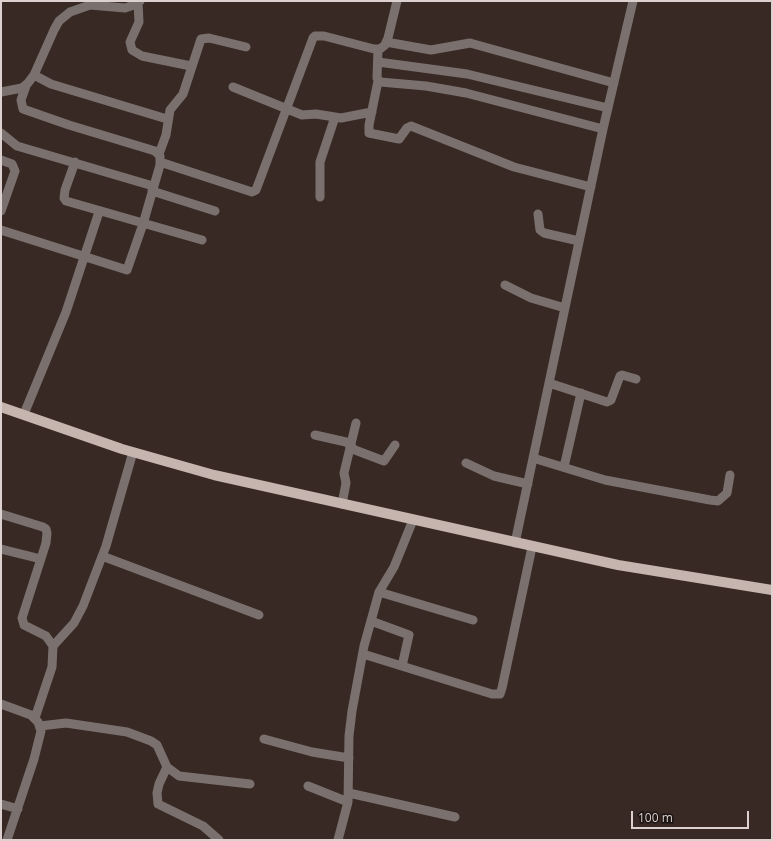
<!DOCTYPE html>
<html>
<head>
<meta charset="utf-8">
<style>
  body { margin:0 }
  #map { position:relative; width:773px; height:841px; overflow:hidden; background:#392924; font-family:"Open Sans",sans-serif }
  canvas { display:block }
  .frame { position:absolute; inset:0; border:2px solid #dcd1ce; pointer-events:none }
  .scale { position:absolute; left:631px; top:811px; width:118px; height:18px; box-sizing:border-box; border:2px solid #dcd1ce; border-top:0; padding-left:5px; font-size:12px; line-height:14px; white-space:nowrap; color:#dcd1ce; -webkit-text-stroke:3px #1b1412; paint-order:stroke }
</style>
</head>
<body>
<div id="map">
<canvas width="773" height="841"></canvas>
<div class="frame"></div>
<div class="scale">100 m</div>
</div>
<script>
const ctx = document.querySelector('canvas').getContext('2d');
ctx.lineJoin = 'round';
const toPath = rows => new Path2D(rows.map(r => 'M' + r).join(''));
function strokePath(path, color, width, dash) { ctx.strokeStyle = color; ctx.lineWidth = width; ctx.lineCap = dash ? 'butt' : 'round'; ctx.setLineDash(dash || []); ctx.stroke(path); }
strokePath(toPath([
  [138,2,139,22,130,42,132,50,142,56,191,66],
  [386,42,431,50,470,43,614,83],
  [378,49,377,78,380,82,426,86,466,93,603,129],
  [378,62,467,74,608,108],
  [34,75,51,84,167,119],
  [378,81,369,125,369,133,399,139,407,128,411,126,514,167,591,187],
  [233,87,302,115,316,114,341,118,372,112],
  [1,92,22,88,28,83,34,75,54,30,59,21,70,12,90,5,125,8,134,5,140,1],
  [1,133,17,146,153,186],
  [159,154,166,135,170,110,183,94,201,39,209,38,246,47],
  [1,160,12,164,15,171,1,211],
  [75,162,65,190,64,198,66,201,202,240],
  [160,162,252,192,256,190,313,38,315,36,324,36,374,49,380,49,385,45,388,38,397,1],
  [152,191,215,211],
  [320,197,320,162,335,117],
  [538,214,540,230,544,233,579,241],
  [1,230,127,270,143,224,160,165,160,156,155,151,69,125,23,109,21,100,26,86],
  [505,285,531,298,565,308],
  [549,383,607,402,611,400,620,376,622,375,636,379],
  [24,414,66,312,99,212],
  [315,435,346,442,355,450,384,461,395,445],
  [533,458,605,480,710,500,718,501,727,493,730,475],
  [466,463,494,476,528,484],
  [564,467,581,393],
  [342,504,346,483,344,473,356,423],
  [1,514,43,527,46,529,47,533,46,543,22,618,24,625,46,636,53,646,52,667,35,718],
  [515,543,603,129,633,1],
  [1,549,41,559],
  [102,556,259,615],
  [379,592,473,620],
  [371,621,409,635,402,666],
  [53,646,74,623,83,606,106,546,133,452],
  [363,654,492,694,500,694,502,688,532,547],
  [1,704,31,715,38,722,41,731,34,759,7,840],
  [40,726,66,723,127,732,151,741,157,745,167,767,179,776,250,784],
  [264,739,312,752,349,758],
  [167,767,159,784,157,793,158,804,203,826,219,840],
  [308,786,348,802],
  [349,793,455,817],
  [1,804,18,809],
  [338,840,348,802,349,736,352,711,364,646,379,592,394,567,413,520]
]), '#7a716e', 9);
strokePath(toPath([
  [1,407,122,449,214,475,618,565,772,590]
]), '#c6b4af', 10);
</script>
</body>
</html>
